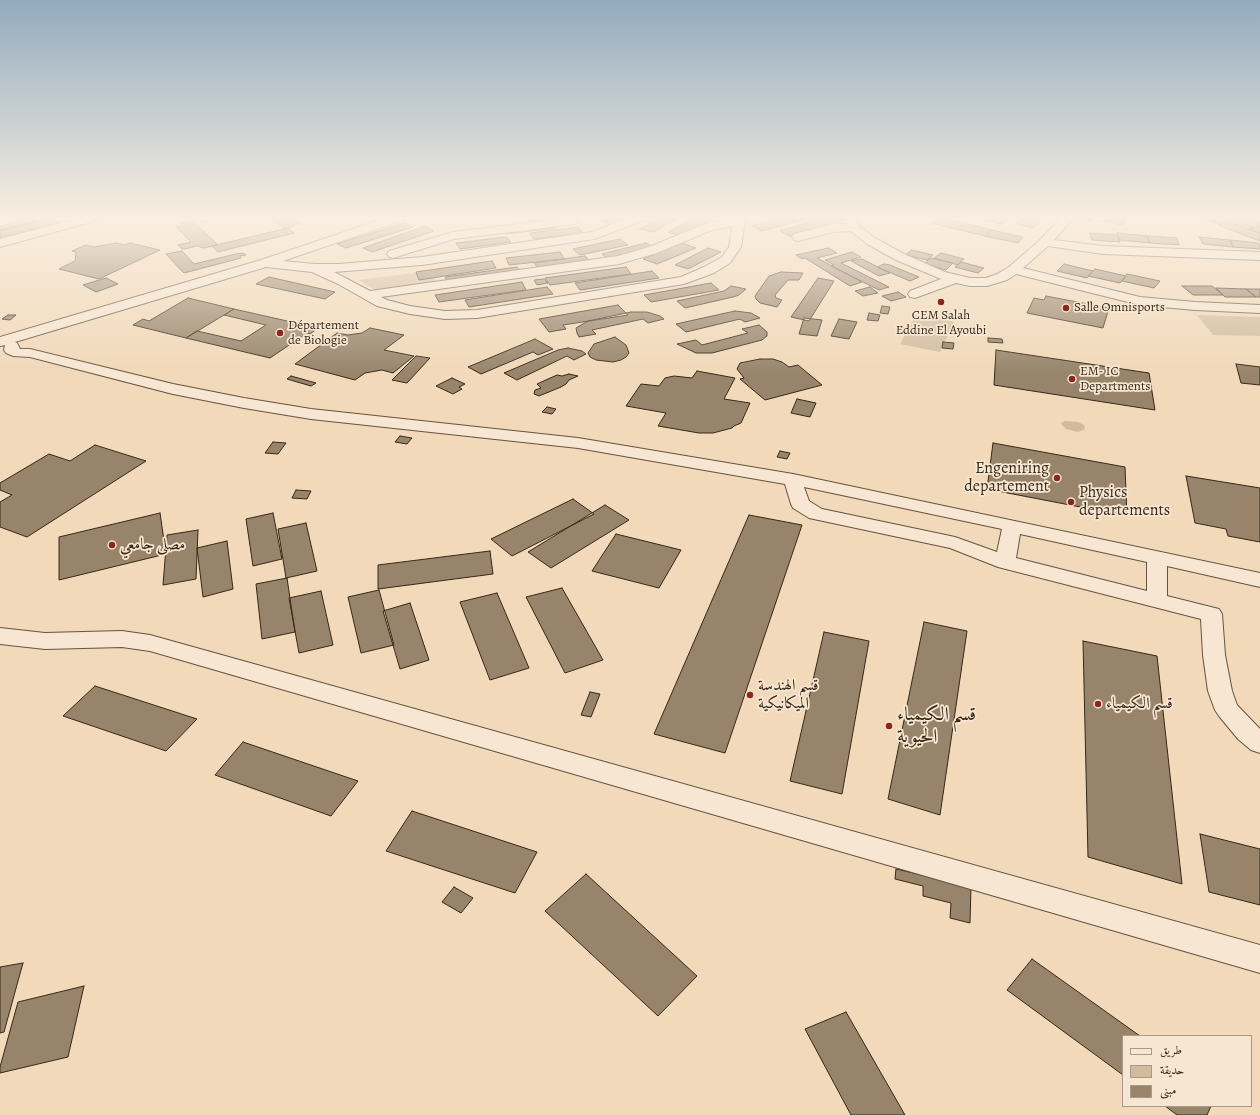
<!DOCTYPE html>
<html>
<head>
<meta charset="utf-8">
<style>
  body { margin:0 }
  #map { position:relative; width:1260px; height:1115px; overflow:hidden; background:#f1d9b9; font-family:Alegreya,Amiri,serif }
  canvas { display:block }
  .legend { position:absolute; left:1122px; top:1035px; width:130px; height:72px; box-sizing:border-box; background:#f6e6d2; border:1px solid #a99a87; margin:0; padding:5px 7px; list-style:none; font-size:12px; color:#362817 }
  .legend li { display:flex; align-items:center; gap:8px; height:20px }
  .legend b { width:20px; border:1px solid #a99a87 }
</style>
</head>
<body>
<div id="map">
<canvas width="1260" height="1115"></canvas>
<ul class="legend">
<li><b style="height:5px;background:#f6e6d2"></b>طريق</li>
<li><b style="height:11px;background:#d1bb9d"></b>حديقة</li>
<li><b style="height:11px;background:#97846b"></b>مبنى</li>
</ul>
</div>
<script>
const ctx = document.querySelector('canvas').getContext('2d');
ctx.lineJoin = 'round';
function fillPath(path, color) { ctx.fillStyle = color; ctx.fill(path, 'evenodd'); }
const toPath = rows => new Path2D(rows.map(r => 'M' + r).join(''));
function strokePath(path, color, width, dash) { ctx.strokeStyle = color; ctx.lineWidth = width; ctx.lineCap = dash ? 'butt' : 'round'; ctx.setLineDash(dash || []); ctx.stroke(path); }
function drawText(font, color, halo, rows, align = 'center') {
  ctx.font = font + ' Alegreya,Amiri,serif'; ctx.lineWidth = 3.5; ctx.setLineDash([]); ctx.textBaseline = 'middle'; ctx.strokeStyle = halo; ctx.fillStyle = color; for (const [text, x, y, turn = 0] of rows) {
    ctx.save(); ctx.translate(x, y); ctx.rotate((+turn || 0) * Math.PI / 180); ctx.textAlign = isNaN(turn) ? turn : align; if (halo) ctx.strokeText(text, 0, 0); ctx.fillText(text, 0, 0); ctx.restore();
  }
}
fillPath(toPath([
  [430,271,437,282,376,290,358,280],
  [917,314,954,322,940,352,900,344],
  [1197,315,1260,317,1260,336,1213,335],
  [1065,421,1078,422,1084,425,1085,429,1078,432,1066,429,1062,425,1061,423]
]), '#d1bb9d');
const building = toPath([
  [28,217,35,217,38,221,0,230,0,224,28,217],
  [270,217,292,217,300,223,294,225,295,226,285,229,270,217],
  [533,217,559,217,536,223,528,219,533,217],
  [602,217,624,217,608,223,598,219,602,217],
  [661,217,681,217,653,232,640,229,661,217],
  [696,217,715,217,681,236,668,232,696,217],
  [784,217,814,217,762,231,752,226,784,217],
  [825,217,843,217,847,219,790,236,780,231,825,217],
  [988,217,1011,217,1001,224,984,220,988,217],
  [1023,217,1029,217,1041,220,1033,228,1016,224,1023,217],
  [1073,217,1095,217,1090,221,1073,217],
  [1110,217,1128,217,1122,225,1103,221,1106,218,1110,217],
  [1202,217,1223,217,1231,221,1219,224,1202,217],
  [1234,217,1244,217,1260,223,1260,226,1253,228,1228,219,1234,217],
  [52,218,59,223,0,238,0,231,52,218],
  [939,218,964,223,956,229,931,223,939,218],
  [193,221,218,245,204,248,197,246,184,249,181,248,178,245,191,242,176,227,182,226,180,224,193,221],
  [552,222,556,228,505,234,502,229,552,222],
  [1230,222,1260,233,1260,241,1218,225,1230,222],
  [404,223,413,227,346,248,337,244,404,223],
  [964,223,991,230,985,236,956,229,964,223],
  [425,226,434,231,372,252,363,248,425,226],
  [1260,226,1260,233,1248,229,1253,228,1260,226],
  [578,227,583,233,534,239,530,233,578,227],
  [288,228,294,233,218,252,212,246,288,228],
  [991,230,1023,237,1018,243,985,236,991,230],
  [1090,233,1118,235,1120,242,1092,240,1090,233],
  [1117,233,1147,236,1150,243,1119,240,1117,233],
  [1147,236,1177,238,1179,245,1150,243,1147,236],
  [506,237,511,242,460,249,456,243,506,237],
  [1199,237,1230,240,1233,247,1203,244,1199,237],
  [620,239,628,245,580,255,573,249,620,239],
  [1230,240,1259,243,1260,249,1233,247,1230,240],
  [116,243,125,245,130,243,160,250,99,279,59,269,75,261,76,252,72,251,86,245,94,247,116,243],
  [646,243,655,248,610,260,602,254,646,243],
  [682,243,696,248,657,264,643,259,682,243],
  [708,248,721,252,688,269,675,265,708,248],
  [828,248,837,253,817,258,862,282,850,286,805,258,802,259,796,255,828,248],
  [912,250,933,255,927,260,905,255,912,250],
  [182,251,194,264,236,254,243,253,246,255,240,256,241,258,184,273,166,254,182,251],
  [560,252,564,259,509,265,506,258,560,252],
  [852,252,861,257,841,263,889,287,879,290,831,266,834,265,825,260,852,252],
  [941,253,964,259,958,265,934,258,941,253],
  [585,256,591,262,539,269,534,263,585,256],
  [930,258,953,263,946,270,924,264,930,258],
  [862,259,890,273,879,276,851,261,862,259],
  [492,261,496,268,419,280,416,272,492,261],
  [961,262,984,268,978,273,955,267,961,262],
  [884,264,890,265,919,277,910,281,877,267,884,264],
  [1064,264,1093,271,1087,278,1057,271,1064,264],
  [517,267,521,272,448,282,445,277,517,267],
  [626,267,631,274,550,285,545,278,626,267],
  [1095,269,1126,276,1120,283,1088,276,1095,269],
  [652,271,659,278,580,290,575,283,652,271],
  [781,272,803,273,799,280,788,280,775,295,776,298,782,300,777,307,760,303,756,299,755,296,769,276,781,272],
  [1127,274,1160,281,1154,288,1122,281,1127,274],
  [269,277,335,292,325,299,256,284,269,277],
  [106,278,118,284,96,292,83,285,106,278],
  [818,278,834,281,809,321,791,317,818,278],
  [544,279,548,283,537,285,534,280,544,279],
  [522,282,526,290,439,302,435,295,522,282],
  [711,283,719,290,651,302,644,295,711,283],
  [731,286,746,289,739,295,733,297,685,308,677,301,724,291,731,286],
  [1182,286,1212,286,1223,295,1193,295,1182,286],
  [547,287,553,294,469,307,465,300,547,287],
  [870,287,878,293,863,296,855,291,870,287],
  [1216,288,1246,289,1256,297,1225,297,1216,288],
  [1246,289,1260,289,1260,297,1256,297,1246,289],
  [898,292,906,297,891,301,882,296,898,292],
  [1046,296,1109,308,1103,328,1027,313,1034,298,1044,300,1046,296],
  [188,298,234,309,186,338,133,325,143,319,149,321,188,298],
  [618,305,628,315,563,325,566,329,549,332,539,319,618,305],
  [882,306,890,307,888,314,880,313,882,306],
  [234,309,318,328,310,334,307,333,270,358,186,338,197,331,241,341,266,325,224,315,234,309],
  [735,311,751,313,760,318,745,322,740,319,686,332,676,324,735,311],
  [631,312,647,312,660,316,664,319,648,323,643,319,592,330,596,334,579,337,577,333,576,328,588,321,631,312],
  [869,313,880,315,878,321,867,320,869,313],
  [8,315,16,315,10,320,2,319,8,315],
  [804,318,822,320,817,336,799,334,804,318],
  [839,319,857,322,849,339,831,336,839,319],
  [759,325,767,332,767,336,762,340,712,353,696,353,677,344,696,340,702,345,748,333,742,329,759,325],
  [370,328,404,335,384,350,414,356,393,373,382,370,365,373,355,380,295,364,337,333,348,335,362,333,370,328],
  [615,337,626,345,629,353,626,357,621,360,613,362,596,360,590,357,588,353,594,344,615,337],
  [988,338,1002,339,1003,343,988,342,988,338],
  [535,339,553,349,538,355,533,352,481,374,468,367,535,339],
  [943,342,954,343,953,349,942,348,943,342],
  [568,348,582,351,586,354,574,360,567,356,517,380,504,373,558,350,568,348],
  [996,350,1149,373,1155,410,994,385,996,350],
  [416,356,430,358,407,383,392,380,416,356],
  [760,359,773,359,782,362,789,367,798,365,822,385,765,400,740,379,744,378,737,369,740,363,760,359],
  [1236,364,1260,367,1260,385,1241,383,1236,364],
  [697,371,735,378,724,399,750,403,741,423,734,426,732,428,713,433,699,433,658,426,666,413,626,406,641,384,659,386,665,378,674,376,692,378,697,371],
  [569,374,578,376,569,380,566,384,561,387,539,396,534,394,535,390,541,388,537,384,557,375,562,376,569,374],
  [291,376,316,383,311,386,287,379,291,376],
  [452,378,465,384,459,387,462,389,453,394,436,386,452,378],
  [797,399,816,403,810,417,791,413,797,399],
  [547,407,556,409,552,414,542,412,547,407],
  [400,436,412,438,407,444,395,442,400,436],
  [273,442,286,443,278,454,265,453,273,442],
  [993,443,1125,467,1127,516,987,489,993,443],
  [95,445,146,461,27,537,0,527,0,502,12,495,0,490,0,483,49,454,70,461,95,445],
  [780,451,790,453,787,459,777,457,780,451],
  [1186,476,1260,488,1260,542,1228,536,1226,529,1195,523,1186,476],
  [296,490,311,491,307,499,292,498,296,490],
  [573,499,594,514,512,556,491,539,573,499],
  [605,505,629,520,551,568,528,552,605,505],
  [160,513,166,554,59,580,59,537,160,513],
  [273,513,282,559,253,566,246,519,273,513],
  [749,515,802,525,725,753,654,734,749,515],
  [306,523,317,571,286,578,278,529,306,523],
  [198,530,196,579,163,585,167,535,198,530],
  [616,534,681,550,659,588,592,571,616,534],
  [227,541,233,589,203,597,197,548,227,541],
  [490,551,493,574,378,589,378,565,490,551],
  [287,578,295,632,262,639,256,584,287,578],
  [562,588,603,660,565,673,526,597,562,588],
  [379,590,394,645,361,653,348,597,379,590],
  [321,591,333,645,299,653,289,598,321,591],
  [497,593,529,668,490,680,460,602,497,593],
  [410,603,429,660,400,669,383,611,410,603],
  [924,622,967,631,940,815,888,799,924,622],
  [824,632,869,641,842,794,790,781,824,632],
  [1083,641,1157,656,1182,884,1088,857,1083,641],
  [95,686,197,719,166,751,63,716,95,686],
  [590,692,600,694,591,717,581,715,590,692],
  [243,742,358,781,331,816,215,775,243,742],
  [412,811,537,852,515,893,386,851,412,811],
  [1200,834,1260,849,1260,905,1209,892,1200,834],
  [896,869,971,886,970,923,950,918,951,903,923,896,923,886,895,879,896,869],
  [586,874,697,976,658,1016,545,911,586,874],
  [454,887,473,898,461,913,442,902,454,887],
  [1032,959,1140,1036,1123,1036,1123,1075,1007,990,1032,959],
  [23,963,4,1032,0,1033,0,967,23,963],
  [84,986,68,1057,0,1073,0,1067,18,1002,84,986],
  [846,1012,905,1115,851,1115,805,1029,846,1012],
  [1165,1106,1211,1106,1207,1115,1177,1115,1165,1106]
]);
fillPath(building, '#97846b');
strokePath(building, '#362817', 1);
const minor = toPath([
  [3,217,22,217,21,219,0,226,0,218,3,217],
  [83,217,103,217,102,219,0,247,0,239,83,217],
  [193,217,205,217,206,219,204,221,200,222,196,221,193,217],
  [389,217,407,217,406,219,283,261,315,264,339,264,422,257,592,232,631,217,648,217,647,219,594,239,422,265,334,272,370,291,618,256,649,247,705,224,733,217,745,217,745,221,741,247,730,263,714,273,684,284,477,318,445,319,410,314,377,306,338,284,312,272,266,267,15,342,17,343,20,349,30,349,173,384,244,398,311,409,578,438,793,474,1260,573,1260,587,1167,566,1167,596,1219,609,1222,614,1225,655,1232,691,1237,705,1260,729,1260,753,1251,750,1238,739,1219,716,1215,710,1208,691,1203,655,1201,619,998,567,950,548,809,518,793,508,791,504,785,484,578,448,311,419,244,408,173,394,30,357,13,356,6,353,4,350,5,345,0,346,0,337,261,260,389,217],
  [732,226,729,247,722,257,704,267,681,277,477,310,445,311,410,306,387,300,381,297,619,264,657,253,712,230,732,226],
  [804,487,1002,529,997,552,955,537,822,509,809,501,804,487],
  [1020,534,1147,562,1147,591,1016,558,1020,534],
  [845,217,857,217,859,226,875,238,904,254,945,272,970,278,986,278,997,274,1009,267,1041,239,1062,217,1074,217,1054,240,1103,246,1260,252,1260,260,1103,254,1048,246,1023,268,1140,297,1195,302,1260,305,1260,313,1195,310,1140,305,1016,274,1007,280,987,286,970,286,956,283,915,298,910,297,908,294,910,291,941,279,896,260,867,244,851,231,833,232,798,241,794,240,792,237,794,234,833,224,847,224,845,217],
  [1250,217,1260,217,1260,222,1251,219,1250,217],
  [571,218,575,220,577,222,575,224,454,239,393,258,389,257,387,254,389,251,453,232,571,218],
  [0,628,45,633,122,631,150,635,1260,945,1260,973,150,651,122,647,45,649,0,644,0,628]
]);
strokePath(minor, '#655440', 2);
fillPath(minor, '#f6e6d2');
const sky = ctx.createLinearGradient(0, 0, 0, 374);
sky.addColorStop(0, '#92abbf');
sky.addColorStop(0.58, '#f9eee0');
sky.addColorStop(1, '#f9eee000');
ctx.fillStyle = sky;
ctx.fillRect(0, 0, 1260, 374);
for (const [x, y, r, color] of [
  [941,302,4,"#8f2418"],
  [1066,308,4,"#8f2418"],
  [280,333,4,"#8f2418"],
  [1072,379,4,"#8f2418"],
  [1057,478,4,"#8f2418"],
  [1071,502,4,"#8f2418"],
  [112,545,4,"#8f2418"],
  [750,695,4,"#8f2418"],
  [1098,704,4,"#8f2418"],
  [889,726,4,"#8f2418"]
]) { const dot = new Path2D(); dot.arc(x, y, r, 0, 2 * Math.PI); ctx.fillStyle = color; ctx.fill(dot); strokePath(dot, '#f6e6d2', 1.5); }
drawText('13px', '#362817', '#f6e6d2', [
  ["Salle Omnisports",1074,308],
  ["CEM Salah",941,316,"center"],
  ["Eddine El Ayoubi",941,331,"center"],
  ["Département",288,326],
  ["de Biologie",288,341],
  ["EM- IC",1080,372],
  ["Departments",1080,387]
], 'left');
drawText('16px', '#362817', '#f6e6d2', [
  ["Engeniring",1049,469,"right"],
  ["departement",1049,487,"right"],
  ["Physics",1079,493],
  ["departements",1079,511],
  ["مصلى جامعي",120,545],
  ["قسم الهندسة",758,686],
  ["الميكانيكية",758,704],
  ["قسم الكيمياء",1106,704]
], 'left');
drawText('19px', '#362817', '#f6e6d2', [
  ["قسم الكيمياء",897,715],
  ["الحيوية",897,737]
], 'left');
</script>
</body>
</html>
